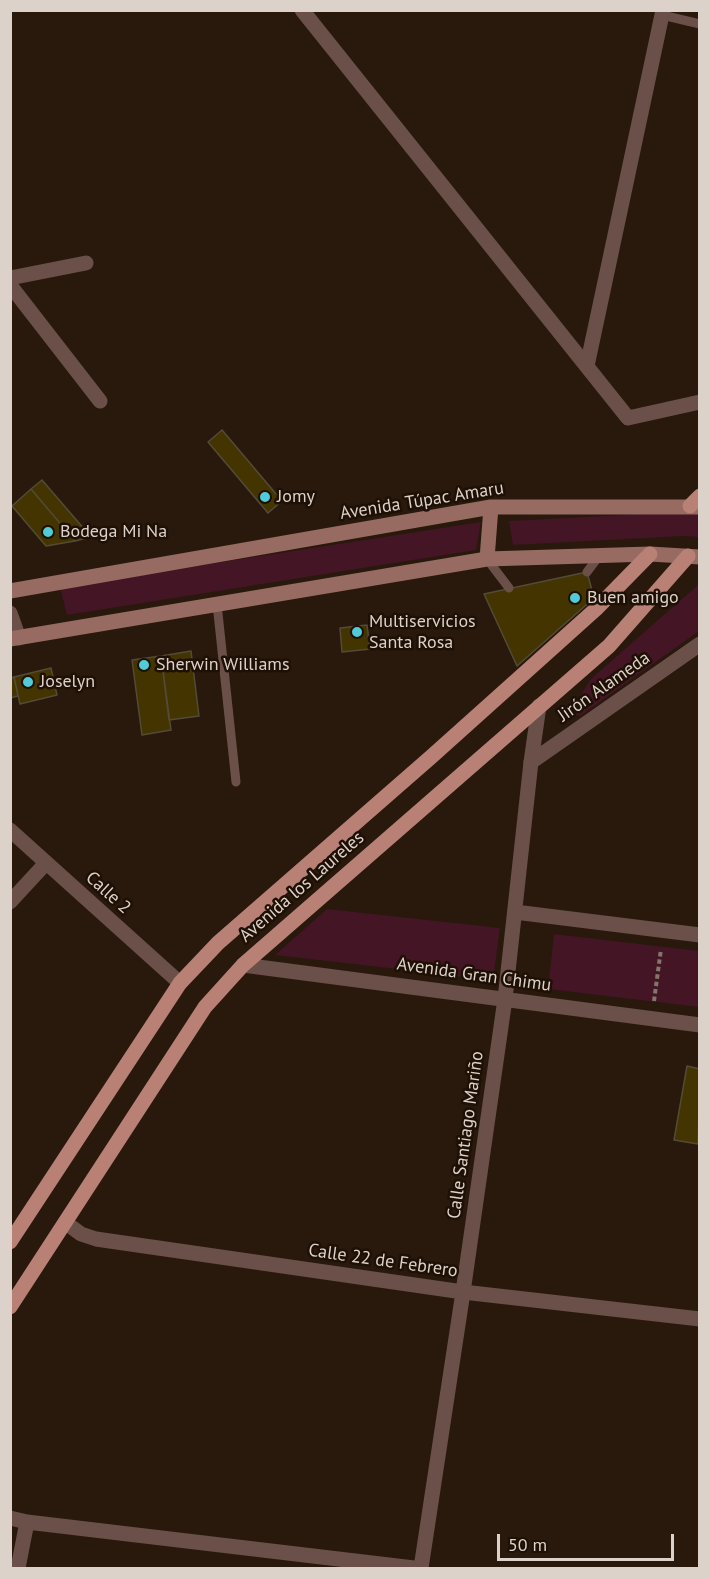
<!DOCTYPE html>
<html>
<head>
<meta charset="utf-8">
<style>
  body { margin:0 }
  #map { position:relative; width:710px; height:1579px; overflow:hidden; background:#28190c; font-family:"PT Sans",sans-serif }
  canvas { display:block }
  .frame { position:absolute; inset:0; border:12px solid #ddd2ca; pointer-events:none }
  .scale { position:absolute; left:497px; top:1534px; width:177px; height:27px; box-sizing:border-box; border:3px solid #ddd2ca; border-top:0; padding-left:8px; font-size:18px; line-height:21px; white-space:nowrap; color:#ddd2ca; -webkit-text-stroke:4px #1e1004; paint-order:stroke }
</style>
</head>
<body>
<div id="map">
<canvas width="710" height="1579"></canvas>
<div class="frame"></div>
<div class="scale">50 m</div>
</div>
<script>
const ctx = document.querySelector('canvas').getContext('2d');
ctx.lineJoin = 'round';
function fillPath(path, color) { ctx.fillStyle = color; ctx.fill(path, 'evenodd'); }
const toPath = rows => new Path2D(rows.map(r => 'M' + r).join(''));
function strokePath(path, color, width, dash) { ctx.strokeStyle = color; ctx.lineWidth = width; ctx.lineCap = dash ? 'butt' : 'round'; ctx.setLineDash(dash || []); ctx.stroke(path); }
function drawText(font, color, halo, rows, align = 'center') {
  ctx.font = font + ' "PT Sans",sans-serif'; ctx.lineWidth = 5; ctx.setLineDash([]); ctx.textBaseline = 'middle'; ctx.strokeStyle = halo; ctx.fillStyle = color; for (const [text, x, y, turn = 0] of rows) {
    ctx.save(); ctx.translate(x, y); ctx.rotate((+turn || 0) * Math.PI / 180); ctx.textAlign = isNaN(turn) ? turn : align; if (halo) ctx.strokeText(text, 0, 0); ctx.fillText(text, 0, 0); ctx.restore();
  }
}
fillPath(toPath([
  [682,512,699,513,699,537,683,536,513,545,509,521],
  [481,522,476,550,67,615,60,587],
  [699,584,699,631,580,716,569,712,592,678],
  [327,909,500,928,493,980,275,955],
  [554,934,699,951,699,1007,548,989]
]), '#431525');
const building = toPath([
  [222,430,282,501,268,513,208,442,222,430],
  [42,480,91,537,75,541,31,489,42,480],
  [31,489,75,541,46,546,12,506,31,489],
  [587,572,594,598,517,666,484,594,587,572],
  [367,625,370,649,342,652,340,628,367,625],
  [191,651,199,716,169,720,161,656,191,651],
  [161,656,171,730,142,735,132,660,161,656],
  [51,668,57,695,20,704,14,677,51,668],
  [14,677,18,696,10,698,10,678,14,677],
  [687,1066,700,1069,698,1144,674,1140,687,1066]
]);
fillPath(building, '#443400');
strokePath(building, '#534b37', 1.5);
strokePath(toPath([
  [654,1001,661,949]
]), '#83766c', 4, [4.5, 3]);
strokePath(toPath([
  [662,15,700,24],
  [487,559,509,588],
  [587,572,599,556],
  [217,604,236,782]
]), '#6b4f49', 9);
strokePath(toPath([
  [302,10,628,418,700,402],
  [10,278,86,263],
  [10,285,100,401],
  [587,366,663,10],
  [10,613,19,638],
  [531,762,700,644],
  [10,830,180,983],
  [10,902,46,863],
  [66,1223,81,1234,96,1239,463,1292,700,1319],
  [10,1518,27,1522,414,1568],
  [18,1568,27,1522]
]), '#6b4f49', 15);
strokePath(toPath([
  [515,912,700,935],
  [243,965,700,1025],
  [421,1568,463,1292,505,999,531,762,539,706]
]), '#6b4f49', 15);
strokePath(toPath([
  [487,559,491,507],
  [10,591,491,507,700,507],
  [10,639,487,559,650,554,700,557]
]), '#976b62', 15);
strokePath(toPath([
  [690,506,700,496],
  [10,1242,180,983,218,943,431,757,596,609,650,554],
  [10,1307,205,1007,243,965,609,646,688,556]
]), '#b98075', 15);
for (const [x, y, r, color] of [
  [265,497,6,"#52cbd9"],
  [48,532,6,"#52cbd9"],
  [575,598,6,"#52cbd9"],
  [357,632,6,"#52cbd9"],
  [144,665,6,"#52cbd9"],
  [28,682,6,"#52cbd9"]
]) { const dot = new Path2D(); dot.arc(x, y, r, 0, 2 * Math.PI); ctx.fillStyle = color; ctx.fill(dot); strokePath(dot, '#1e1004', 2); }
drawText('18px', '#ddd2ca', '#1e1004', [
  ["Jomy",277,497],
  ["Bodega Mi Na",60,532],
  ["Buen amigo",587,598],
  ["Multiservicios",369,622],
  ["Santa Rosa",369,643],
  ["Sherwin Williams",156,665],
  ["Joselyn",40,682]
], 'left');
drawText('18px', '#ddd2ca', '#1e1004', [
  ["Avenida Túpac Amaru",422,501,-9],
  ["Jirón Alameda",604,687,-35],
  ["Avenida los Laureles",302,887,-41],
  ["Calle 2",108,893,42],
  ["Avenida Gran Chimu",474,975,8],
  ["Calle Santiago Mariño",466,1135,-82],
  ["Calle 22 de Febrero",383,1261,8]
]);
</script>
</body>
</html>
